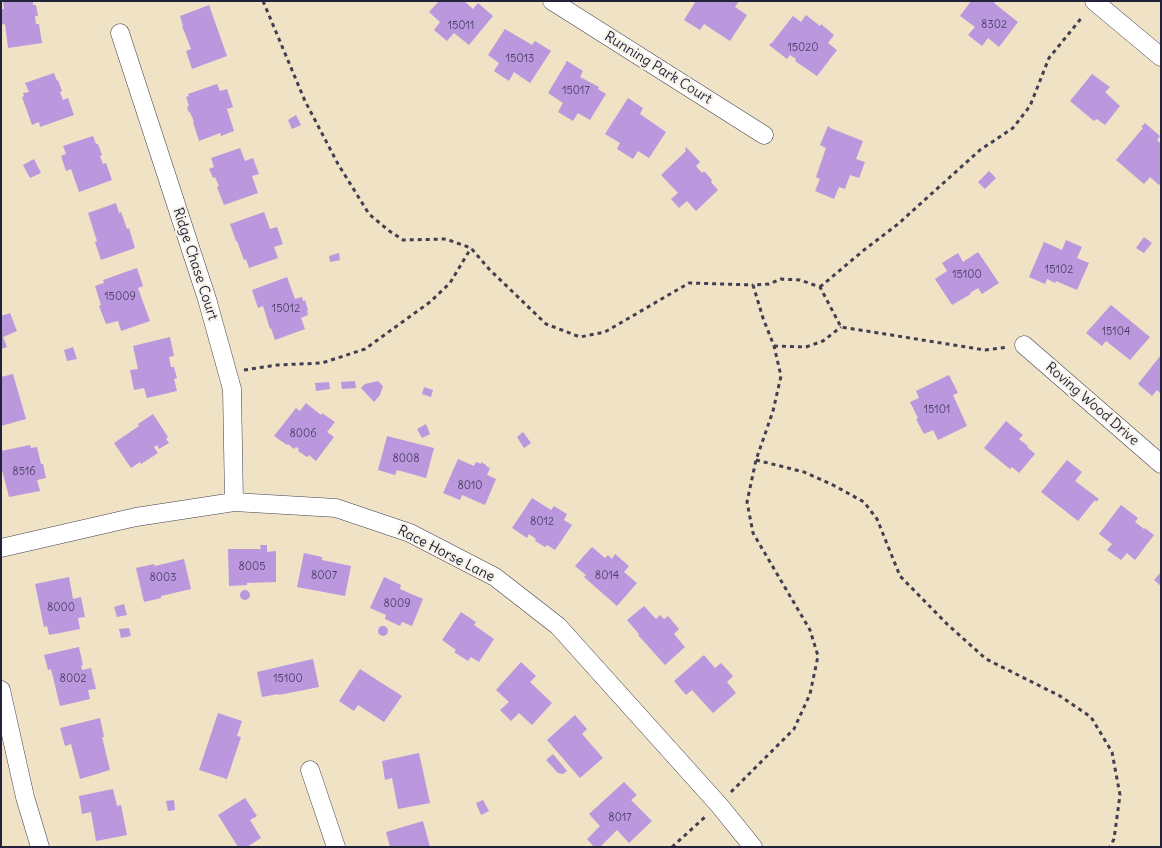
<!DOCTYPE html>
<html>
<head>
<meta charset="utf-8">
<style>
  body { margin:0 }
  #map { position:relative; width:1162px; height:848px; overflow:hidden; background:#efe2c5; font-family:Delius,sans-serif }
  canvas { display:block }
  .frame { position:absolute; inset:0; border:2px solid #22223b; pointer-events:none }
</style>
</head>
<body>
<div id="map">
<canvas width="1162" height="848"></canvas>
<div class="frame"></div>
</div>
<script>
const ctx = document.querySelector('canvas').getContext('2d');
ctx.lineJoin = 'round';
function fillPath(path, color) { ctx.fillStyle = color; ctx.fill(path, 'evenodd'); }
const toPath = rows => new Path2D(rows.map(r => 'M' + r).join(''));
function strokePath(path, color, width, dash) { ctx.strokeStyle = color; ctx.lineWidth = width; ctx.lineCap = dash ? 'butt' : 'round'; ctx.setLineDash(dash || []); ctx.stroke(path); }
function drawText(font, color, halo, rows, align = 'center') {
  ctx.font = font + ' Delius,sans-serif'; ctx.lineWidth = 4.5; ctx.setLineDash([]); ctx.textBaseline = 'middle'; ctx.strokeStyle = halo; ctx.fillStyle = color; for (const [text, x, y, turn = 0] of rows) {
    ctx.save(); ctx.translate(x, y); ctx.rotate((+turn || 0) * Math.PI / 180); ctx.textAlign = isNaN(turn) ? turn : align; if (halo) ctx.strokeText(text, 0, 0); ctx.fillText(text, 0, 0); ctx.restore();
  }
}
fillPath(toPath([
  [3,1,33,1,33,5,36,5,38,16,35,16,36,24,39,24,42,43,8,48,5,24,1,25,1,9,4,9],
  [439,1,464,1,473,9,478,3,493,16,469,45,454,33,447,41,434,30,440,22,429,12],
  [696,1,739,1,735,7,747,15,730,41,704,24,700,30,684,20],
  [971,1,996,1,994,3,1018,22,999,47,988,38,982,46,968,35,975,27,960,16],
  [209,5,227,56,192,69,186,51,191,49,182,26,183,26,180,16],
  [806,15,820,26,821,24,834,35,828,43,837,50,817,76,795,61,796,59,790,55,787,59,769,45,771,43,771,44,793,16,801,22],
  [505,29,532,45,535,41,551,51,530,83,514,72,509,81,494,71,499,63,488,55],
  [567,61,583,71,580,77,599,87,598,89,606,94,590,120,578,113,573,121,558,112,563,103,548,93,566,63,565,63],
  [54,73,57,81,58,80,62,91,60,92,63,100,68,98,74,115,40,127,39,122,32,125,22,97,24,96,23,93,29,92,25,83],
  [1092,74,1110,87,1105,92,1120,106,1105,125,1097,119,1094,121,1070,101],
  [217,84,220,91,227,89,233,107,227,109,234,131,221,136,220,133,199,141,193,122,194,122,190,112,189,113,187,107,189,106,186,97,189,96,188,94],
  [628,98,643,108,640,114,666,132,649,158,638,151,633,159,617,149,620,143,605,134],
  [296,115,301,125,292,129,288,120],
  [1145,123,1160,136,1157,140,1161,144,1161,183,1159,185,1150,177,1144,184,1116,160,1143,128,1141,127],
  [828,126,830,127,830,128,863,141,856,159,865,162,859,178,850,175,845,189,839,187,834,199,815,191,820,179,816,177,826,148,820,145],
  [93,136,96,144,98,144,102,155,100,156,103,164,106,163,112,180,79,192,71,169,66,171,61,156,66,154,63,146],
  [686,147,700,162,696,166,702,173,704,171,712,180,711,182,718,190,696,211,687,201,679,208,671,199,678,193,661,175,686,151,685,149],
  [240,148,245,161,253,158,259,174,252,176,258,193,224,205,217,187,219,186,215,177,213,178,209,169,214,167,211,158],
  [34,159,41,173,30,178,23,165],
  [989,171,996,178,985,189,978,182],
  [116,203,119,213,121,212,127,229,129,228,135,248,101,260,95,242,97,241,88,213],
  [264,212,270,229,277,227,283,244,274,247,278,258,249,268,246,259,244,260,237,241,236,241,230,224],
  [1144,237,1152,243,1144,253,1136,248],
  [1066,240,1082,247,1077,258,1089,263,1077,290,1056,281,1055,283,1047,279,1045,284,1029,277,1044,242,1062,250],
  [978,252,999,283,982,294,978,288,970,293,971,294,952,305,935,279,947,271,942,263,958,253,963,262],
  [339,253,340,260,330,262,329,256],
  [137,268,143,286,138,288,150,321,121,331,118,321,106,324,99,306,101,305,95,286,104,283,103,280],
  [287,277,295,299,302,297,303,301,305,300,308,310,307,311,308,315,301,318,305,329,275,340,271,328,270,329,263,306,258,308,252,290],
  [1111,305,1150,337,1130,360,1106,341,1102,346,1086,333],
  [10,313,17,331,3,337,7,347,1,349,1,316],
  [170,337,174,356,169,357,171,367,174,367,177,378,174,379,177,391,147,398,144,388,134,390,130,370,138,369,133,346],
  [73,347,77,359,67,361,64,350],
  [1161,355,1161,394,1157,390,1152,396,1138,384],
  [13,374,26,419,1,426,1,377],
  [949,375,958,393,953,395,967,426,938,440,933,430,924,434,916,419,918,418,910,402,919,398,916,391],
  [355,381,356,388,342,389,341,382],
  [378,381,383,386,380,395,374,402,361,388,365,384],
  [329,382,330,389,316,391,315,383],
  [424,387,433,390,431,397,422,394],
  [306,403,321,415,322,413,335,422,327,432,334,437,316,461,309,455,307,457,298,451,299,449,296,447,294,449,288,444,287,445,274,436,296,408,300,411],
  [153,414,168,437,166,439,169,443,159,449,157,445,154,447,158,453,141,464,140,462,131,468,114,443,139,426,138,424],
  [1006,421,1023,435,1019,439,1028,446,1027,447,1035,454,1019,473,1012,467,1010,469,984,448],
  [426,424,430,434,422,438,417,429],
  [523,432,531,443,524,448,517,437],
  [387,436,434,448,426,478,397,470,395,475,378,470],
  [30,445,31,448,37,447,41,464,43,464,46,478,37,480,40,491,9,497,1,466,1,451],
  [458,459,474,466,476,462,481,464,481,462,486,465,486,466,490,468,487,475,496,479,485,505,462,495,460,500,443,493],
  [1067,460,1082,472,1075,481,1099,499,1096,502,1095,500,1078,521,1041,492],
  [532,498,551,510,554,506,567,514,564,520,572,525,555,550,547,545,545,547,535,541,536,539,529,534,527,538,512,528],
  [1121,505,1138,518,1135,522,1144,529,1145,528,1154,535,1135,560,1127,553,1121,560,1107,550,1112,544,1099,534],
  [260,545,267,545,267,552,276,551,276,582,247,583,247,585,229,586,228,549,261,549],
  [592,547,605,558,608,555,612,559,615,554,629,566,624,572,637,583,617,606,584,577,586,575,575,566],
  [304,553,322,557,322,560,351,566,345,596,297,587],
  [184,559,191,589,161,596,161,598,144,602,136,568,154,564,155,566],
  [1161,572,1161,586,1154,580],
  [69,577,73,599,81,597,85,617,78,618,80,629,49,635,47,626,44,627,35,584],
  [384,577,401,585,400,589,423,599,412,626,402,622,400,626,385,619,386,615,370,608],
  '240 595a5 5 0 1 1 10 0a5 5 0 1 1-10 0Z',
  [124,604,127,615,117,617,114,607],
  [644,606,656,619,660,615,664,619,668,616,679,629,674,634,685,647,665,665,638,635,639,634,627,620],
  [461,612,476,622,474,625,494,639,479,662,471,657,468,661,454,652,456,650,442,640],
  '378 631a5 5 0 1 1 10 0a5 5 0 1 1-10 0Z',
  [129,628,131,636,121,638,119,629],
  [79,647,83,665,81,666,82,670,91,668,96,689,88,690,90,699,60,706,51,669,48,670,44,655],
  [704,655,715,668,721,663,733,676,727,682,736,693,713,713,692,690,686,695,674,681],
  [313,659,319,687,279,695,278,694,262,697,257,672],
  [521,662,536,676,530,682,552,703,532,725,519,713,511,721,500,710,509,702,496,690],
  [360,669,402,696,384,722,358,705,354,711,339,701],
  [218,713,242,721,237,736,241,737,227,779,199,770],
  [575,715,587,729,582,734,603,758,580,778,547,740],
  [100,718,104,737,102,737,110,770,80,779,71,744,65,746,60,728],
  [419,753,430,803,398,809,392,778,385,780,382,761],
  [553,754,567,771,563,774,558,773,546,760],
  [624,782,637,795,631,800,652,821,629,843,617,830,600,847,594,847,587,839,600,826,589,814],
  [113,789,117,806,121,805,127,835,96,841,91,812,82,814,79,796],
  [245,798,257,816,250,820,261,838,247,847,238,847,218,815],
  [174,800,175,810,168,811,166,801],
  [483,800,489,811,481,815,476,803],
  [423,821,430,847,390,847,386,832]
]), '#bb97de');
const street = toPath([
  [552,1,764,135],
  [1094,1,1161,57],
  [120,33,207,299,232,389,234,502],
  [1024,345,1161,464],
  [1,548,136,517,234,502,336,508,410,533,495,577,558,626,719,805,753,847],
  [1,690,25,797,40,847],
  [310,770,336,847]
]);
strokePath(street, '#413f50', 19);
strokePath(toPath([
  [263,1,305,101,338,164,369,214,388,230,403,240,446,239,471,248,489,269,546,324,580,337,605,332,689,283,753,285],
  [820,287,864,250,898,224,980,150,1013,128,1030,106,1049,58,1083,16],
  [774,346,806,347,823,341,841,327],
  [244,370,277,365,322,363,365,349,430,302,450,283,471,248],
  [756,460,804,472,833,485,864,502,877,519,900,576,947,624,986,659,1060,696,1091,717,1112,752,1120,795,1114,839,1110,847],
  [731,792,794,729,810,694,818,656,810,630,753,533,747,502,756,460,773,411,781,376,774,346,763,318,753,285,769,284,781,279,800,280,820,287,841,327,985,350,1008,347],
  [672,847,705,817]
]), '#413f50', 3, [4, 4]);
strokePath(street, '#fff', 18);
drawText('11px', '#483f64', null, [
  ["8302",994,25],
  ["15011",461,26],
  ["15020",803,48],
  ["15013",520,59],
  ["15017",576,91],
  ["15102",1059,270],
  ["15100",967,275],
  ["15009",120,297],
  ["15012",286,309],
  ["15104",1116,332],
  ["15101",937,410],
  ["8006",303,434],
  ["8008",406,459],
  ["8516",24,472],
  ["8010",470,486],
  ["8012",542,522],
  ["8005",252,567],
  ["8007",324,576],
  ["8014",607,576],
  ["8003",163,578],
  ["8009",397,604],
  ["8000",61,608],
  ["8002",73,679],
  ["15100",288,679],
  ["8017",620,818]
]);
drawText('14px', '#22223b', '#f7f3e8', [
  ["Running Park Court",658,68,32],
  ["Ridge Chase Court",195,264,72],
  ["Roving Wood Drive",1092,404,41],
  ["Race Horse Lane",446,554,27]
]);
</script>
</body>
</html>
